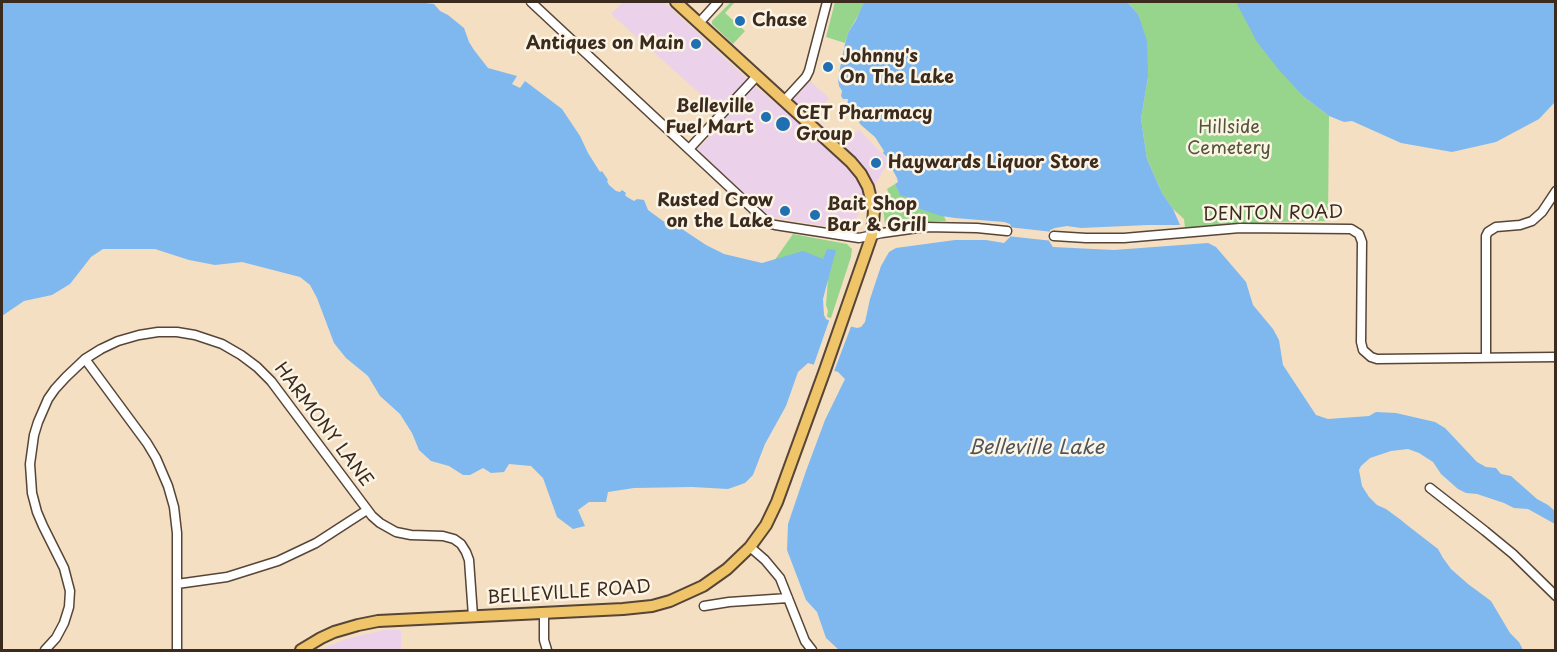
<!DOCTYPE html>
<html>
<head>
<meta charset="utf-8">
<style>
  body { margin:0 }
  #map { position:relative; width:1557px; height:652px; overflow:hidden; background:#f4dfc3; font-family:"Playpen Sans",sans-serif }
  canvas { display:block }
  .frame { position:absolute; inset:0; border:3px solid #3b2a1e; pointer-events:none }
</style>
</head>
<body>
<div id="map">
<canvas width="1557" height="652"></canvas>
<div class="frame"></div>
</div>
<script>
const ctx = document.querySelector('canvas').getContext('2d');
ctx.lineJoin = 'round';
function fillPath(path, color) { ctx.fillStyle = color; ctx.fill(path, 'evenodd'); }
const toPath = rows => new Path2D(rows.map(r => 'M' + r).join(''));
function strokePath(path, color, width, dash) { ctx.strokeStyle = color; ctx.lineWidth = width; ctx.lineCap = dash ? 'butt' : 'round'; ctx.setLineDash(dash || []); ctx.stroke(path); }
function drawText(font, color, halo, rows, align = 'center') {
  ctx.font = font + ' "Playpen Sans",sans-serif'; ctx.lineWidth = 5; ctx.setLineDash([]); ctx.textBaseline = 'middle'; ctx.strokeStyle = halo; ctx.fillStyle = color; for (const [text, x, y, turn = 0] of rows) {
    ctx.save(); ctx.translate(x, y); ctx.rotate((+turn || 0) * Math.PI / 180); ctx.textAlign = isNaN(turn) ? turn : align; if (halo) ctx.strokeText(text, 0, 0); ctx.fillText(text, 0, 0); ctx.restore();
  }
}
fillPath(toPath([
  [623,2,664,2,755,86,782,109,810,81,829,98,813,117,841,143,859,130,889,161,849,230,770,217,697,150,727,118,611,14],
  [384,630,401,630,401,650,320,650,346,639]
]), '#ecd1ea');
fillPath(toPath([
  [731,2,735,2,725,13,745,31,733,44,712,24,712,21],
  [835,2,864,2,861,10,848,33,845,43,826,37],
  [1127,2,1236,2,1304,97,1329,116,1328,221,1273,222,1185,228,1184,219,1173,209,1162,193,1147,159,1141,119,1148,77,1138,14],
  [895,184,900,194,906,197,914,207,944,216,946,221,915,222,890,227,885,225,882,197,889,194,887,189],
  [793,234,847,244,852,249,851,257,831,318,827,317,828,311,826,305,828,279,835,250,823,259,774,261]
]), '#96d58b');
fillPath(toPath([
  [2,2,417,2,434,4,440,11,448,15,464,28,469,42,474,50,488,68,517,76,512,84,520,88,525,81,562,109,580,136,588,153,600,172,602,171,608,180,607,181,609,185,616,191,620,192,622,190,626,193,625,195,627,197,634,201,637,199,644,200,648,210,663,221,682,229,706,245,724,254,762,263,803,251,823,259,827,249,836,250,823,299,824,315,826,319,830,321,857,328,861,327,865,322,870,299,881,266,889,252,896,248,955,240,986,240,1004,243,1010,237,1011,227,1010,224,1004,222,955,218,941,216,914,207,906,197,900,195,895,184,898,182,897,178,889,163,887,163,887,157,883,153,884,151,875,137,861,125,847,106,848,99,843,99,841,96,842,91,839,86,838,78,845,44,848,33,856,20,864,2,1127,2,1138,14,1147,41,1148,77,1141,119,1147,159,1162,193,1173,209,1180,225,1148,225,1081,228,1067,226,1055,228,1050,230,1049,241,1053,247,1114,250,1208,243,1216,247,1246,282,1253,305,1273,329,1279,340,1283,365,1316,415,1328,419,1369,416,1376,412,1396,413,1435,422,1445,428,1477,462,1486,467,1496,468,1501,474,1511,476,1537,499,1548,505,1555,511,1555,524,1528,509,1514,508,1504,503,1477,494,1466,493,1458,489,1441,474,1433,462,1419,453,1408,449,1391,451,1370,458,1361,466,1359,470,1362,486,1369,497,1377,505,1386,509,1401,520,1407,525,1438,549,1443,558,1451,569,1468,584,1491,601,1510,633,1519,642,1523,650,839,650,826,638,817,612,806,600,787,550,788,524,806,471,825,420,845,379,838,372,808,363,798,372,786,406,765,444,753,475,745,483,728,489,692,487,634,488,608,492,606,502,589,502,578,510,585,526,573,529,557,517,543,478,531,466,509,464,504,472,491,473,483,468,470,475,463,475,449,466,431,461,419,450,412,433,400,414,380,396,368,376,346,358,334,343,317,298,310,285,300,277,242,262,215,265,189,260,155,249,103,249,91,257,70,284,52,295,24,301,2,316],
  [1236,2,1555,2,1555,102,1539,119,1496,142,1452,152,1401,143,1352,121,1344,122,1329,116,1304,97,1279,70,1257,42]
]), '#7eb8ef');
fillPath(toPath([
  [1008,227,1053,232,1053,241,1007,236],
  [830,318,852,324,833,374,813,367]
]), '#f4dfc3');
const minor = toPath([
  [531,2,768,223,775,225,859,238,882,233,925,227,977,228,1007,231],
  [699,23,718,2],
  [784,101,806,77,809,71,827,2],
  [689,149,757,76],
  [1054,236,1086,238,1124,238,1240,228,1351,229,1359,234,1362,242,1361,342,1363,350,1371,357,1377,359,1556,357],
  [1486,357,1486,236,1488,232,1496,227,1520,225,1532,221,1542,212,1556,191],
  [85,359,147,443,156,458,168,486,174,507,177,533,177,650],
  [1430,488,1485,531,1513,554,1556,596],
  [750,547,765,560,780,578,805,641,812,650],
  [177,584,227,577,278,561,316,543,367,510],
  [704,606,729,602,788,598],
  [544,613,544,640,547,650],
  [45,650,56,638,64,623,69,607,70,591,64,568,43,526,37,512,32,493,30,464,34,435,38,422,48,399,55,389,66,377,85,359,101,349,118,341,139,335,158,332,177,332,195,335,222,344,241,355,257,367,271,381,372,516,380,523,396,532,411,535,443,536,454,539,461,544,466,552,469,560,473,616]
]);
const major = toPath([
  [301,650,321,638,334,632,358,625,378,621,623,609,652,606,670,601,703,586,727,569,750,547,766,525,777,502,825,370,872,235,874,211,868,187,861,174,851,162,676,2]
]);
strokePath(minor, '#574537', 11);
strokePath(major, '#574537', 14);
strokePath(minor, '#fff', 8);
strokePath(major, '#f0c469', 10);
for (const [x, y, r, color] of [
  [740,21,6,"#1f6fb2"],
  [696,44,6,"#1f6fb2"],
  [828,67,6,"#1f6fb2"],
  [766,117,6,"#1f6fb2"],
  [783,124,8,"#1f6fb2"],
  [876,163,6,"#1f6fb2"],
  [785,211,6,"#1f6fb2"],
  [815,215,6,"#1f6fb2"]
]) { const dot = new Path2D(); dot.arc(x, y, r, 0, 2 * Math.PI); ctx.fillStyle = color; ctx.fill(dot); strokePath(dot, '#fcf5e5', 2); }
drawText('bold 18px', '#3b2a1e', '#fcf5e5', [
  ["Chase",752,21],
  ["Antiques on Main",684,44,"right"],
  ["Johnny's",840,57],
  ["On The Lake",840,78],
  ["Belleville",754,107,"right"],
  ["Fuel Mart",754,128,"right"],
  ["CET Pharmacy",796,114],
  ["Group",796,135],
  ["Haywards Liquor Store",888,163],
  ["Rusted Crow",773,201,"right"],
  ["on the Lake",773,222,"right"],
  ["Bait Shop",827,205],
  ["Bar & Grill",827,226]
], 'left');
drawText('18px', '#525539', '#fcf5e5', [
  ["Hillside",1229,128],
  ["Cemetery",1229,149]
]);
drawText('18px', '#3b2a1e', '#fcf5e5', [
  ["DENTON ROAD",1273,214,-1],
  ["HARMONY LANE",323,425,53],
  ["BELLEVILLE ROAD",569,593,-4]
]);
drawText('italic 20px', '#4f555d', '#fcf5e5', [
  ["Belleville Lake",1036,448]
]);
</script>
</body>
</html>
